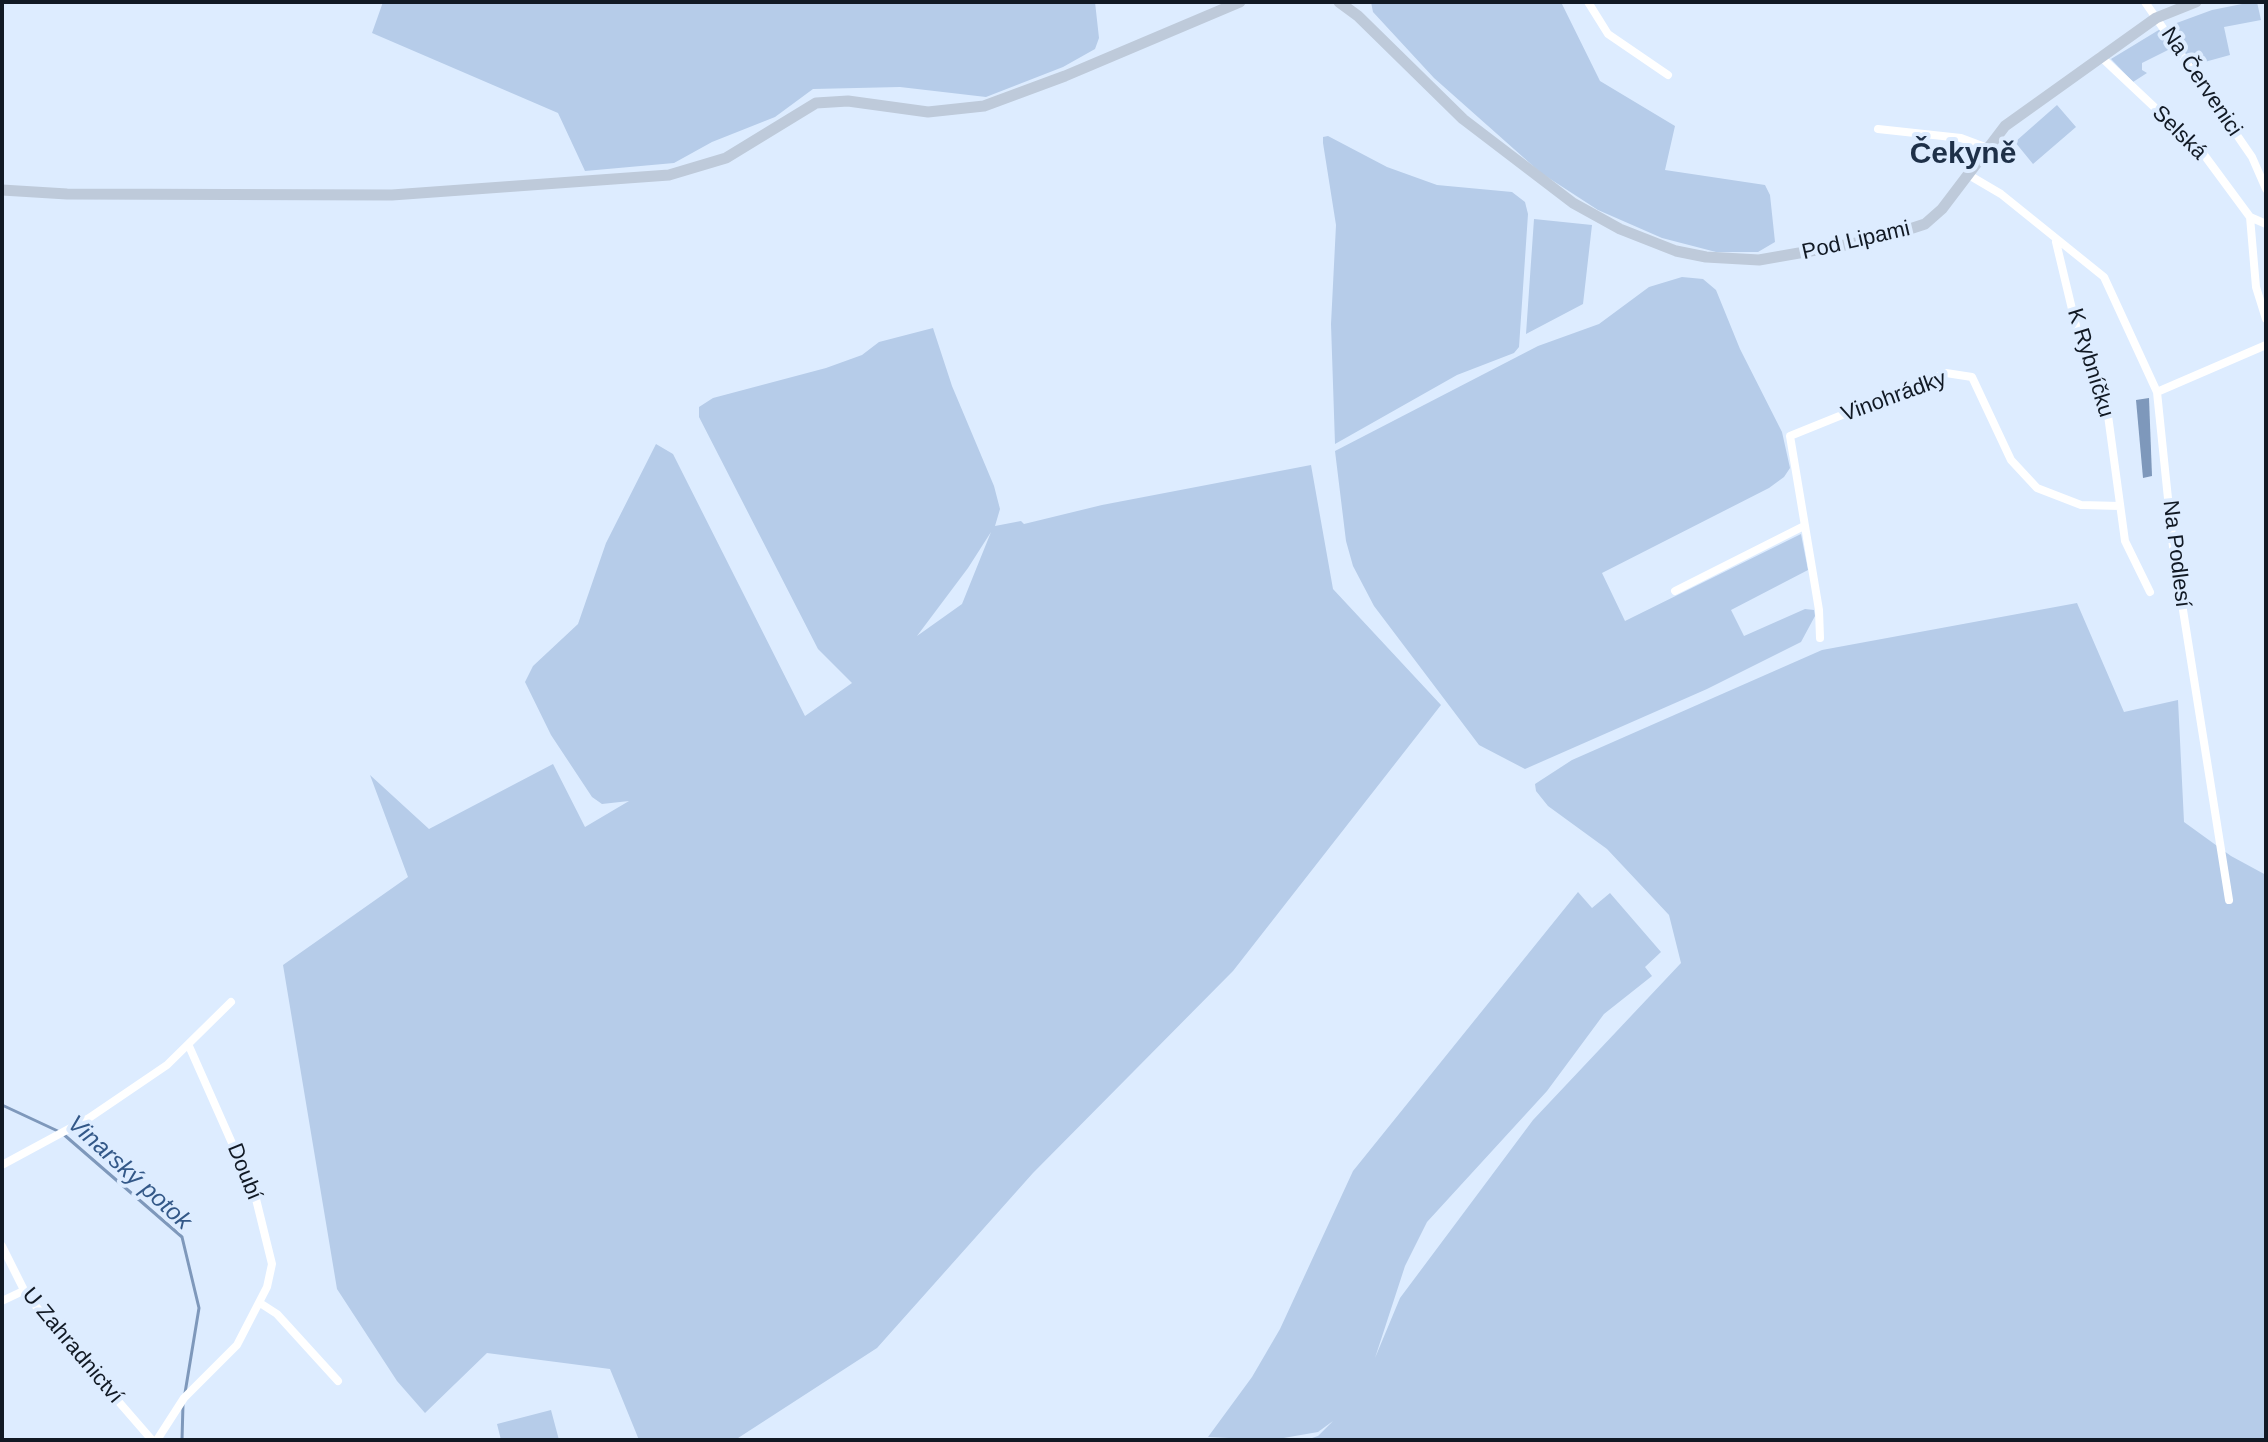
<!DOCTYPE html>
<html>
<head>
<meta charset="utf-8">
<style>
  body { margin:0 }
  #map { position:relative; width:2268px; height:1442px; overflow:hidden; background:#ddecff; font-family:Arial,sans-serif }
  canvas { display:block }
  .frame { position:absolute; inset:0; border:4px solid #111924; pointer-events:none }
</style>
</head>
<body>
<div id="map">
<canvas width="2268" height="1442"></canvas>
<div class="frame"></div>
</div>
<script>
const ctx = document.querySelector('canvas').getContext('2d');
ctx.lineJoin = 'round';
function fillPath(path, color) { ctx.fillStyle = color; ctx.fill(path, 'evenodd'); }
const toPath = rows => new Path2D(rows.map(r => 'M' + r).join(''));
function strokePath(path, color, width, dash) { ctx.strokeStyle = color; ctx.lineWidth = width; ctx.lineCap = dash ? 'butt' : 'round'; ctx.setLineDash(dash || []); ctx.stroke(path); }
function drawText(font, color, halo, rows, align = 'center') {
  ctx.font = font + ' Arial,sans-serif'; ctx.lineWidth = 8; ctx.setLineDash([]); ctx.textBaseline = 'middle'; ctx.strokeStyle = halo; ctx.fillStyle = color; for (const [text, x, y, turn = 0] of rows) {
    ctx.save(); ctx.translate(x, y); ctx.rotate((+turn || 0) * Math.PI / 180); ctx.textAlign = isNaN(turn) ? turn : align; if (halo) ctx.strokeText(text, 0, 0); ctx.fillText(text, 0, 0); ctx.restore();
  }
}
fillPath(toPath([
  [383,2,1095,2,1099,38,1095,49,1063,67,986,97,900,87,813,89,775,117,712,142,674,163,585,171,558,113,372,33],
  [1371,2,1561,2,1600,81,1675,126,1665,170,1765,185,1770,195,1775,242,1758,252,1716,252,1662,238,1598,210,1541,173,1434,78,1373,12],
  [2252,2,2257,2,2261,20,2224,27,2230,55,2190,66,2163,28,2212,10],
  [2162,28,2174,47,2142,63,2142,70,2147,73,2133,82,2111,59],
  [2057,105,2076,127,2033,164,2015,142],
  [1328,136,1387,167,1437,185,1512,192,1525,202,1528,214,1519,347,1514,353,1457,375,1335,444,1331,324,1336,225,1323,143,1323,137],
  [1534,219,1592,225,1583,304,1526,334],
  [1682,277,1703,279,1716,290,1740,349,1782,432,1790,468,1784,477,1769,488,1602,573,1625,621,1801,534,1808,570,1731,610,1744,636,1805,609,1814,610,1815,616,1801,642,1707,689,1525,769,1479,745,1374,606,1353,566,1346,541,1335,451,1538,346,1599,324,1649,287],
  [933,328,952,386,994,486,1000,509,995,526,1021,521,1024,524,1102,505,1311,465,1333,589,1441,705,1233,971,1033,1173,877,1348,735,1440,639,1440,610,1369,487,1353,425,1413,397,1381,337,1289,283,965,408,877,370,775,429,829,553,764,585,827,629,801,602,804,592,797,551,735,525,682,533,666,578,624,606,543,656,444,673,454,805,716,852,683,818,649,699,417,699,407,713,398,826,368,862,355,879,342],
  [991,532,962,604,917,636,968,568],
  [2077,603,2124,712,2178,700,2184,822,2231,856,2266,875,2266,1440,1306,1440,1318,1436,1333,1421,1318,1432,1272,1440,1208,1437,1252,1377,1280,1329,1353,1171,1578,892,1592,908,1610,893,1661,952,1645,967,1652,976,1604,1014,1547,1091,1427,1222,1405,1266,1375,1358,1400,1298,1533,1120,1681,963,1669,915,1607,849,1548,806,1536,791,1535,784,1572,760,1822,650],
  [551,1410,559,1440,501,1440,497,1424]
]), '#b6cce9');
fillPath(toPath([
  [2149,398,2152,476,2143,478,2136,400]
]), '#7e98bb');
strokePath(toPath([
  [2,1105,62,1133,182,1237,199,1308,185,1393],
  [182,1440,183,1404]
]), '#7e98bb', 3);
strokePath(toPath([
  [1588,2,1608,34,1668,75],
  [2145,2,2252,157,2266,189],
  [2100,56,2202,152,2250,217,2266,224],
  [1878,129,1961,138,1985,147],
  [1967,174,2001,194,2104,277,2157,392,2173,547,2229,900],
  [2250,217,2256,287,2266,319],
  [2056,242,2077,330,2107,408,2125,541,2150,592],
  [2157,392,2266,345],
  [1675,591,1804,526],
  [1820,638,1819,610,1790,436,1946,373,1972,377,2011,460,2037,488,2081,505,2120,506],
  [2,1165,89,1118,167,1065,231,1002],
  [2,1246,27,1296,152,1440],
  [2,1301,23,1291],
  [260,1303,277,1314,338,1381],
  [157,1440,184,1398,237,1345,267,1287,272,1264,255,1195,189,1046]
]), '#fff', 8);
strokePath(toPath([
  [1339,2,1358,16,1463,119,1573,203,1620,229,1676,251,1706,257,1759,260,1879,239,1925,224,1942,209,2005,126,2156,18,2196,2],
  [2,190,67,194,392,195,669,175,726,158,816,103,848,101,928,112,984,106,1065,76,1240,2]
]), '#becada', 11);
drawText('22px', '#111924', '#ddecff', [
  ["Na Červenici",2201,82,56],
  ["Selská",2179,133,45],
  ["Pod Lipami",1856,241,-13],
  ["K Rybníčku",2090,363,73],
  ["Vinohrádky",1894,397,-20],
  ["Na Podlesí",2176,554,83],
  ["Doubí",244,1172,68],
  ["U Zahradnictví",72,1346,50]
]);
drawText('italic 24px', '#335888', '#ddecff', [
  ["Vinarský potok",129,1173,42]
]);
drawText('bold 30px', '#1e3048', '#ddecff', [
  ["Čekyně",1963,155]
]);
</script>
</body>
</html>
